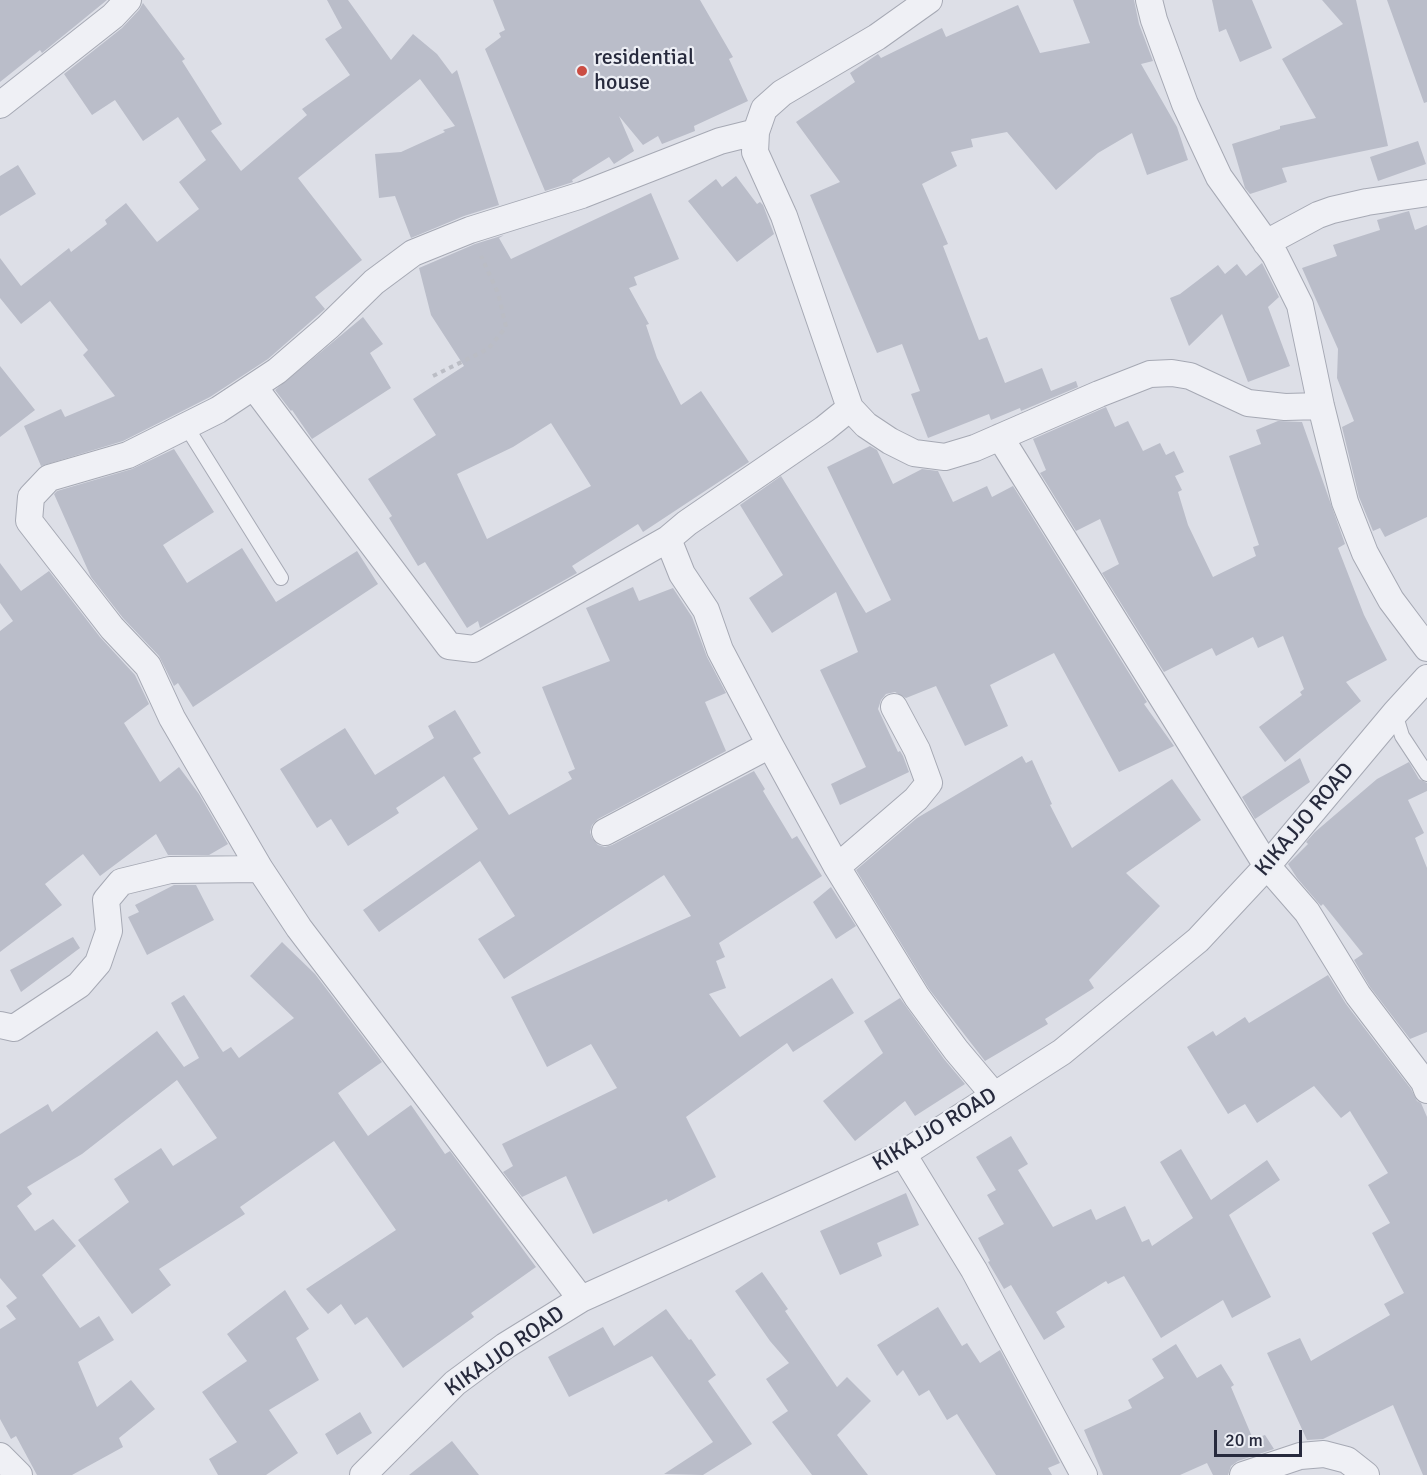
<!DOCTYPE html>
<html>
<head>
<meta charset="utf-8">
<style>
  body { margin:0 }
  #map { position:relative; width:1427px; height:1475px; overflow:hidden; background:#dddfe7; font-family:Signika,sans-serif }
  canvas { display:block }
  .scale { position:absolute; left:1214px; top:1430px; width:88px; height:27px; box-sizing:border-box; border:3px solid #272a3d; border-top:0; padding-left:8px; font-size:18px; line-height:21px; white-space:nowrap; color:#272a3d; -webkit-text-stroke:4px #eceef4; paint-order:stroke }
</style>
</head>
<body>
<div id="map">
<canvas width="1427" height="1475"></canvas>
<div class="scale">20 m</div>
</div>
<script>
const ctx = document.querySelector('canvas').getContext('2d');
ctx.lineJoin = 'round';
function fillPath(path, color) { ctx.fillStyle = color; ctx.fill(path, 'evenodd'); }
const toPath = rows => new Path2D(rows.map(r => 'M' + r).join(''));
function strokePath(path, color, width, dash) { ctx.strokeStyle = color; ctx.lineWidth = width; ctx.lineCap = dash ? 'butt' : 'round'; ctx.setLineDash(dash || []); ctx.stroke(path); }
function drawText(font, color, halo, rows, align = 'center') {
  ctx.font = font + ' Signika,sans-serif'; ctx.lineWidth = 4.5; ctx.setLineDash([]); ctx.textBaseline = 'middle'; ctx.strokeStyle = halo; ctx.fillStyle = color; for (const [text, x, y, turn = 0] of rows) {
    ctx.save(); ctx.translate(x, y); ctx.rotate((+turn || 0) * Math.PI / 180); ctx.textAlign = isNaN(turn) ? turn : align; if (halo) ctx.strokeText(text, 0, 0); ctx.fillText(text, 0, 0); ctx.restore();
  }
}
fillPath(toPath([
  [0,0,107,0,42,53,40,50,0,82],
  [327,0,348,0,391,60,413,34,437,54,452,74,457,70,499,205,464,216,411,238,395,196,379,198,375,154,401,152,445,132,443,130,455,126,420,79,298,178,362,260,315,297,325,309,268,359,210,397,123,441,41,466,24,426,61,409,65,417,115,396,83,355,88,350,50,301,21,324,0,298,0,258,21,286,69,248,71,252,107,224,105,220,126,203,157,242,199,209,179,182,206,160,178,117,143,141,115,100,92,115,64,74,122,28,139,10,143,3,185,59,182,61,222,124,211,131,241,171,307,115,302,109,350,75,325,39,342,28],
  [493,0,700,0,733,57,729,59,748,101,694,126,695,131,662,144,658,136,643,145,619,116,634,151,614,164,609,157,572,180,573,182,545,191,485,49,501,37,499,33,505,30],
  [1073,0,1134,0,1139,24,1153,61,1141,64,1177,127,1188,160,1147,175,1132,133,1098,153,1056,190,1007,132,971,139,973,147,951,152,957,166,922,184,948,244,943,246,979,340,987,337,1005,383,1042,368,1051,391,1076,381,1078,387,1021,411,1020,408,991,420,989,414,928,438,911,394,920,391,902,344,877,353,810,195,840,182,796,122,855,82,850,73,878,54,881,58,942,28,946,37,1018,5,1040,53,1090,43],
  [1212,0,1252,0,1272,48,1240,62,1226,29,1219,32],
  [1322,0,1356,0,1388,146,1282,168,1287,182,1250,194,1245,188,1232,144,1280,129,1280,126,1316,118,1282,59,1343,24],
  [1387,0,1427,0,1427,102,1424,103],
  [1418,141,1426,164,1378,181,1370,157],
  [18,165,36,194,0,216,0,176],
  [736,176,757,204,760,202,763,205,774,234,737,262,688,201,716,179,722,187],
  [651,193,679,259,634,277,637,285,629,288,649,324,646,325,657,358,681,405,701,391,749,462,643,532,638,524,572,566,577,573,480,628,478,621,467,628,425,562,418,566,389,518,392,516,368,479,436,435,413,399,464,366,431,315,419,268,475,244,504,235,499,238,511,259],
  [551,423,591,486,487,539,457,474,513,447],
  [1409,211,1415,230,1427,225,1427,517,1385,537,1380,528,1373,531,1359,497,1342,427,1354,421,1337,378,1338,349,1302,268,1337,256,1333,245,1380,230,1377,220],
  [1262,263,1279,297,1268,307,1290,366,1248,382,1222,314,1189,346,1170,298,1180,294,1218,265,1225,274,1237,264,1246,276],
  [363,317,383,344,370,353,391,388,312,439,292,410,291,411,275,390],
  [0,366,35,410,0,437],
  [1106,407,1115,427,1128,421,1143,451,1160,443,1166,455,1174,451,1184,472,1175,476,1182,490,1178,492,1188,525,1213,577,1256,556,1253,547,1259,545,1229,456,1261,444,1256,430,1278,421,1302,422,1345,544,1338,548,1364,615,1387,660,1346,682,1361,701,1285,762,1259,727,1302,695,1300,692,1304,689,1283,636,1258,648,1253,637,1216,656,1212,648,1164,672,1102,573,1119,564,1100,519,1076,531,1040,473,1046,470,1033,439],
  [870,446,877,450,893,484,922,469,938,471,953,502,987,486,992,497,1013,486,1147,702,1144,704,1174,746,1119,772,1054,653,990,685,1008,726,965,746,936,686,906,698,895,692,886,694,881,700,878,709,898,752,900,751,903,756,909,772,840,805,831,784,866,767,820,670,858,652,836,592,772,633,749,598,783,575,740,505,781,476,866,613,891,600,827,467],
  [174,449,214,512,163,545,187,583,242,548,276,602,357,551,378,584,193,707,178,683,174,686,159,656,123,618,91,577,54,494,57,491,132,469],
  [0,563,21,591,49,571,100,637,135,675,149,704,124,723,160,782,179,767,199,794,228,844,209,855,168,855,156,834,100,876,83,854,45,884,62,905,0,952,0,631,13,621,0,603],
  [633,587,639,601,673,588,692,617,707,657,726,693,705,702,726,751,598,819,592,825,590,832,592,838,598,845,605,847,612,845,754,771,765,789,763,791,792,839,797,836,822,876,719,943,725,957,716,961,726,988,709,994,740,1037,832,978,854,1013,793,1052,787,1043,686,1117,716,1177,668,1202,667,1199,593,1234,566,1176,522,1197,503,1172,513,1166,502,1144,617,1088,591,1044,547,1067,511,997,691,916,664,875,504,979,478,939,515,916,480,861,379,932,363,910,478,829,444,776,396,808,399,813,348,846,331,819,317,828,280,769,345,728,375,775,434,738,428,726,455,710,481,753,473,758,509,815,572,779,568,772,575,769,542,687,610,661,586,608],
  [1022,756,1026,763,1032,760,1052,804,1050,805,1072,848,1172,779,1201,820,1126,873,1160,906,1089,980,1094,988,1045,1019,1048,1024,985,1061,929,989,856,870,917,818],
  [1300,758,1310,782,1255,819,1242,797],
  [1409,762,1419,779,1427,783,1427,791,1408,800,1424,833,1415,838,1427,868,1427,1032,1410,1039,1370,987,1354,960,1363,954,1323,904,1321,906,1297,878,1288,864,1308,844,1306,842,1315,832,1377,779],
  [174,885,196,885,214,920,147,955,128,917,139,912,135,905],
  [831,887,856,926,836,939,813,902],
  [73,937,80,948,21,992,10,970],
  [282,942,315,974,382,1062,338,1093,368,1136,411,1105,445,1154,450,1151,536,1267,471,1313,474,1317,403,1368,367,1317,355,1325,341,1304,328,1314,306,1289,396,1230,334,1141,240,1207,245,1214,159,1269,171,1285,132,1314,78,1240,129,1202,114,1179,161,1148,173,1166,217,1138,177,1080,82,1154,27,1187,32,1194,17,1206,35,1231,53,1219,76,1246,42,1275,80,1328,99,1316,114,1340,78,1362,97,1407,131,1380,155,1409,119,1438,123,1447,72,1475,37,1475,16,1436,11,1439,0,1419,0,1329,16,1319,6,1306,17,1298,0,1278,0,1134,48,1104,52,1112,157,1031,184,1067,199,1058,171,1003,184,995,223,1052,231,1047,239,1058,294,1018,250,976],
  [1328,975,1346,1004,1411,1089,1417,1101,1421,1103,1427,1117,1427,1475,1423,1475,1393,1405,1323,1439,1307,1440,1267,1353,1300,1338,1311,1361,1390,1315,1384,1304,1404,1293,1372,1233,1390,1223,1368,1185,1388,1173,1350,1111,1341,1118,1314,1086,1257,1123,1245,1104,1228,1114,1187,1047,1213,1031,1216,1036,1245,1017,1249,1023],
  [900,998,944,1059,965,1084,915,1116,905,1101,855,1141,823,1101,883,1053,864,1021],
  [1011,1136,1028,1164,1018,1170,1053,1227,1091,1209,1096,1220,1125,1206,1142,1242,1149,1239,1152,1246,1193,1218,1160,1162,1181,1149,1211,1200,1267,1160,1280,1180,1229,1215,1271,1297,1232,1318,1223,1300,1161,1338,1124,1276,1108,1284,1106,1281,1056,1312,1065,1327,1044,1340,1011,1285,1004,1289,988,1262,990,1261,978,1238,1004,1224,987,1195,996,1190,976,1157],
  [906,1193,919,1225,877,1243,882,1256,840,1275,820,1231],
  [762,1272,788,1309,785,1311,837,1387,847,1377,871,1401,837,1435,868,1475,812,1475,772,1422,788,1411,766,1379,789,1363,770,1341,735,1291],
  [285,1290,309,1329,296,1338,319,1380,269,1410,298,1453,266,1475,218,1475,209,1459,237,1442,202,1392,247,1361,227,1334],
  [938,1307,962,1346,967,1343,980,1363,1000,1350,1060,1463,1048,1468,1052,1475,996,1475,957,1414,947,1420,929,1390,919,1396,903,1370,897,1376,877,1345],
  [666,1309,689,1340,691,1339,716,1375,708,1381,752,1444,703,1475,664,1474,713,1442,652,1356,569,1397,548,1357,603,1327,614,1346],
  [1176,1344,1197,1378,1221,1364,1234,1385,1231,1387,1253,1439,1265,1435,1274,1449,1238,1461,1231,1466,1228,1475,1213,1475,1207,1463,1180,1475,1103,1475,1084,1430,1132,1408,1128,1400,1164,1378,1152,1359],
  [360,1412,372,1433,337,1455,325,1434],
  [452,1441,479,1475,409,1475]
]), '#babdc9');
const service = toPath([
  [186,426,281,578],
  [1395,713,1402,736,1427,774]
]);
const minor = toPath([
  [929,0,877,37,782,93,764,109,756,132,755,152,784,216,850,408,866,425,890,441,914,453,945,457,975,448,1099,394,1150,374,1172,373,1190,376,1248,403,1285,407,1321,406],
  [1149,0,1154,20,1185,104,1219,177,1275,255,1300,305,1321,406,1345,502,1365,553,1391,600,1427,648],
  [0,105,113,16,128,0],
  [1266,243,1318,215,1332,210,1367,202,1427,193],
  [254,387,449,646,474,649,668,539],
  [850,408,824,429,687,523,668,539,682,574,706,610,720,650,770,745,837,867,917,997,956,1050,994,1095],
  [1000,437,1267,866,1307,912,1358,995,1424,1082,1427,1090],
  [605,832,770,745],
  [837,867,916,799,929,783,917,750,894,707],
  [0,1025,14,1028,79,985,98,963,109,931,106,900,121,882,170,870,260,869],
  [903,1154,974,1270,1084,1475],
  [581,1299,299,928,260,869,172,718,148,666,112,628,29,521,31,497,49,478,128,455,218,410,277,371,328,327,374,282,413,253,470,230,582,195,720,141,756,132],
  [0,1456,19,1475],
  [363,1475,455,1383,505,1346,581,1299,903,1154,1062,1052,1198,940,1267,866,1395,713,1427,678],
  [1243,1475,1300,1456,1324,1454,1347,1460,1366,1475]
]);
strokePath(service, '#a6a9b4', 16);
strokePath(minor, '#a6a9b4', 28);
strokePath(toPath([
  [433,376,488,349,506,327,498,293,481,256]
]), '#bbbdc5', 4, [4.5, 4.5]);
strokePath(service, '#eff0f5', 14);
strokePath(minor, '#eff0f5', 26);
for (const [x, y, r, color] of [
  [582,71,6,"#cb4d43"]
]) { const dot = new Path2D(); dot.arc(x, y, r, 0, 2 * Math.PI); ctx.fillStyle = color; ctx.fill(dot); strokePath(dot, '#eceef4', 2); }
drawText('22px', '#272a3d', '#eceef4', [
  ["residential",594,58],
  ["house",594,83]
], 'left');
drawText('22px', '#272a3d', '#eceef4', [
  ["KIKAJJO ROAD",1305,820,-50],
  ["KIKAJJO ROAD",935,1130,-31],
  ["KIKAJJO ROAD",505,1352,-35]
]);
</script>
</body>
</html>
